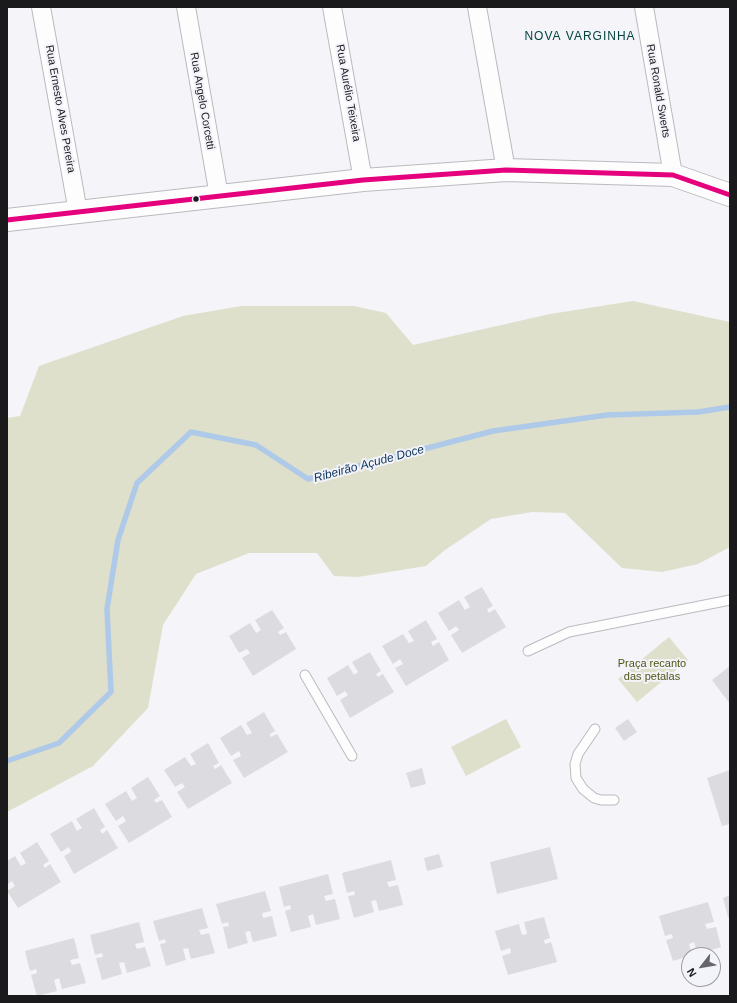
<!DOCTYPE html>
<html>
<head>
<meta charset="utf-8">
<style>
  body { margin:0 }
  #map { position:relative; width:737px; height:1003px; overflow:hidden; background:#f4f4f9; font-family:Helvetica,sans-serif }
  canvas { display:block }
  .frame { position:absolute; inset:0; border:8px solid #1a1a1d; pointer-events:none }
  .north { position:absolute; left:681px; top:947px; width:40px; height:40px; box-sizing:border-box; background:#f3f3fa; border:1px solid #9c9ca2; border-radius:50%; rotate:239deg; font-size:11px; font-weight:700; line-height:16px; text-align:center; color:#1a1a1d }
  .north::after { content:''; display:block; margin:auto; width:14px; height:18px; background:#66666a; clip-path:polygon(50% 0,100% 100%,50% 72%,0 100%) }
</style>
</head>
<body>
<div id="map">
<canvas width="737" height="1003"></canvas>
<div class="frame"></div>
<div class="north">N</div>
</div>
<script>
const ctx = document.querySelector('canvas').getContext('2d');
ctx.lineJoin = 'round';
function fillPath(path, color) { ctx.fillStyle = color; ctx.fill(path, 'evenodd'); }
const toPath = rows => new Path2D(rows.map(r => 'M' + r).join(''));
function strokePath(path, color, width, dash) { ctx.strokeStyle = color; ctx.lineWidth = width; ctx.lineCap = dash ? 'butt' : 'round'; ctx.setLineDash(dash || []); ctx.stroke(path); }
function drawText(font, color, halo, rows, align = 'center') {
  ctx.font = font + ' Helvetica,sans-serif'; ctx.lineWidth = 4; ctx.setLineDash([]); ctx.textBaseline = 'middle'; ctx.strokeStyle = halo; ctx.fillStyle = color; for (const [text, x, y, turn = 0] of rows) {
    ctx.save(); ctx.translate(x, y); ctx.rotate((+turn || 0) * Math.PI / 180); ctx.textAlign = isNaN(turn) ? turn : align; if (halo) ctx.strokeText(text, 0, 0); ctx.fillText(text, 0, 0); ctx.restore();
  }
}
fillPath(toPath([
  [633,301,730,322,730,547,698,564,662,572,622,568,565,513,532,512,491,519,445,550,426,566,358,577,334,576,317,553,249,553,196,574,163,625,148,708,93,766,7,812,7,418,20,416,39,366,183,316,241,306,354,306,386,313,413,345,550,314],
  [669,637,688,660,637,702,618,679],
  [506,719,521,747,466,776,451,747]
]), '#dfe0cc');
strokePath(toPath([
  [7,761,59,743,111,692,107,609,118,540,137,483,191,432,256,445,308,479,493,431,607,415,698,412,730,407]
]), '#afc9e8', 5.5);
fillPath(toPath([
  [482,587,493,606,487,609,489,613,495,609,506,627,462,653,451,635,459,630,456,626,449,631,438,613,459,600,465,610,470,607,464,597],
  [272,610,284,628,278,632,280,635,286,632,296,649,253,676,242,658,250,653,247,649,239,653,229,636,250,623,256,633,261,630,255,620],
  [426,620,437,639,431,642,433,646,439,642,449,660,406,686,395,668,403,664,400,659,393,664,382,646,403,634,409,643,414,641,408,631],
  [370,652,381,671,376,674,378,677,383,674,394,692,350,718,340,700,348,695,345,691,337,696,327,678,348,665,354,675,358,672,352,662],
  [730,666,730,704,712,680],
  [264,712,275,731,270,734,271,737,277,734,288,752,244,778,233,760,241,756,239,751,231,756,220,738,241,725,247,735,252,733,246,723],
  [628,719,637,732,624,741,615,728],
  [208,743,219,763,213,766,215,769,221,765,232,783,188,809,177,792,185,787,182,783,175,787,164,770,185,757,191,766,196,764,190,754],
  [422,768,426,784,411,788,406,773],
  [730,770,730,824,722,826,707,778],
  [148,777,160,796,154,800,156,803,162,800,172,817,129,843,118,826,126,821,123,816,116,821,105,804,126,791,132,801,137,798,131,788],
  [94,808,105,827,100,830,102,834,107,830,118,848,74,874,64,856,71,852,69,847,61,852,50,834,72,821,77,831,82,828,76,819],
  [37,842,49,861,43,865,45,868,50,864,61,882,18,908,7,891,15,886,12,881,7,885,7,861,15,856,21,866,26,863,20,853],
  [550,847,558,879,497,894,490,862],
  [439,854,443,867,427,871,424,858],
  [391,860,396,880,387,882,389,887,398,885,403,905,379,911,376,900,371,901,374,912,354,918,348,896,355,895,354,891,347,893,342,873],
  [328,874,333,894,324,896,326,901,335,899,340,919,316,925,313,914,308,916,311,927,291,932,285,911,291,909,290,905,284,907,279,887],
  [265,891,271,911,262,913,263,918,272,916,277,936,253,942,250,931,245,932,248,943,228,949,223,927,229,926,228,922,222,924,216,904],
  [730,895,730,917,728,917,723,898],
  [708,902,714,922,705,924,707,929,716,927,721,947,698,954,694,942,689,944,692,955,673,961,666,940,673,938,672,934,665,936,659,916],
  [202,908,208,928,199,930,201,935,209,933,215,953,191,959,188,948,183,949,186,960,166,966,160,944,166,943,165,939,159,941,153,921],
  [544,917,550,938,544,940,545,944,551,942,557,962,508,975,502,956,511,953,510,948,501,951,495,931,519,924,522,935,527,934,524,922],
  [139,922,144,942,135,944,137,949,145,947,151,966,127,973,124,962,119,963,122,974,102,980,96,958,103,957,102,953,95,955,90,935],
  [74,938,79,958,70,960,72,965,80,963,86,983,62,989,59,978,54,980,57,991,37,996,31,975,37,973,36,969,30,971,25,951]
]), '#dcdce0');
const service = toPath([
  [528,651,569,632,730,600],
  [305,675,352,756],
  [595,729,578,754,575,764,576,778,583,789,594,798,601,800,614,800]
]);
const minor = toPath([
  [41,7,78,212],
  [186,7,219,196],
  [332,7,363,180],
  [477,7,506,170],
  [644,7,673,175]
]);
const tertiary = toPath([
  [7,220,363,180,506,170,673,175,730,195]
]);
strokePath(service, '#bbbbbf', 11);
strokePath(minor, '#bbbbbf', 20);
strokePath(tertiary, '#bbbbbf', 24);
strokePath(service, '#fdfdfe', 9);
strokePath(minor, '#fdfdfe', 18);
strokePath(tertiary, '#fdfdfe', 22);
strokePath(toPath([
  [7,220,363,180,506,170,673,175,730,195]
]), '#e5007d', 5);
for (const [x, y, r, color] of [
  [196,199,3.5,"#1a1a1d"]
]) { const dot = new Path2D(); dot.arc(x, y, r, 0, 2 * Math.PI); ctx.fillStyle = color; ctx.fill(dot); strokePath(dot, '#f3f3fa', 1.5); }
drawText('11px', '#1a1a1d', '#f3f3fa', [
  ["Rua Ronald Swerts",658,91,80],
  ["Rua Aurélio Teixeira",348,93,80],
  ["Rua Angelo Corcetti",202,101,80],
  ["Rua Ernesto Alves Pereira",60,109,80]
]);
drawText('11px', '#535415', '#f3f3fa', [
  ["Praça recanto",652,664],
  ["das petalas",652,677]
]);
ctx.letterSpacing = '1px';
drawText('12px', '#05443c', '#f3f3fa', [
  ["NOVA VARGINHA",580,37]
]);
ctx.letterSpacing = '0px';
drawText('italic 12px', '#0c355c', '#f3f3fa', [
  ["Ribeirão Açude Doce",369,464,-15]
]);
</script>
</body>
</html>
